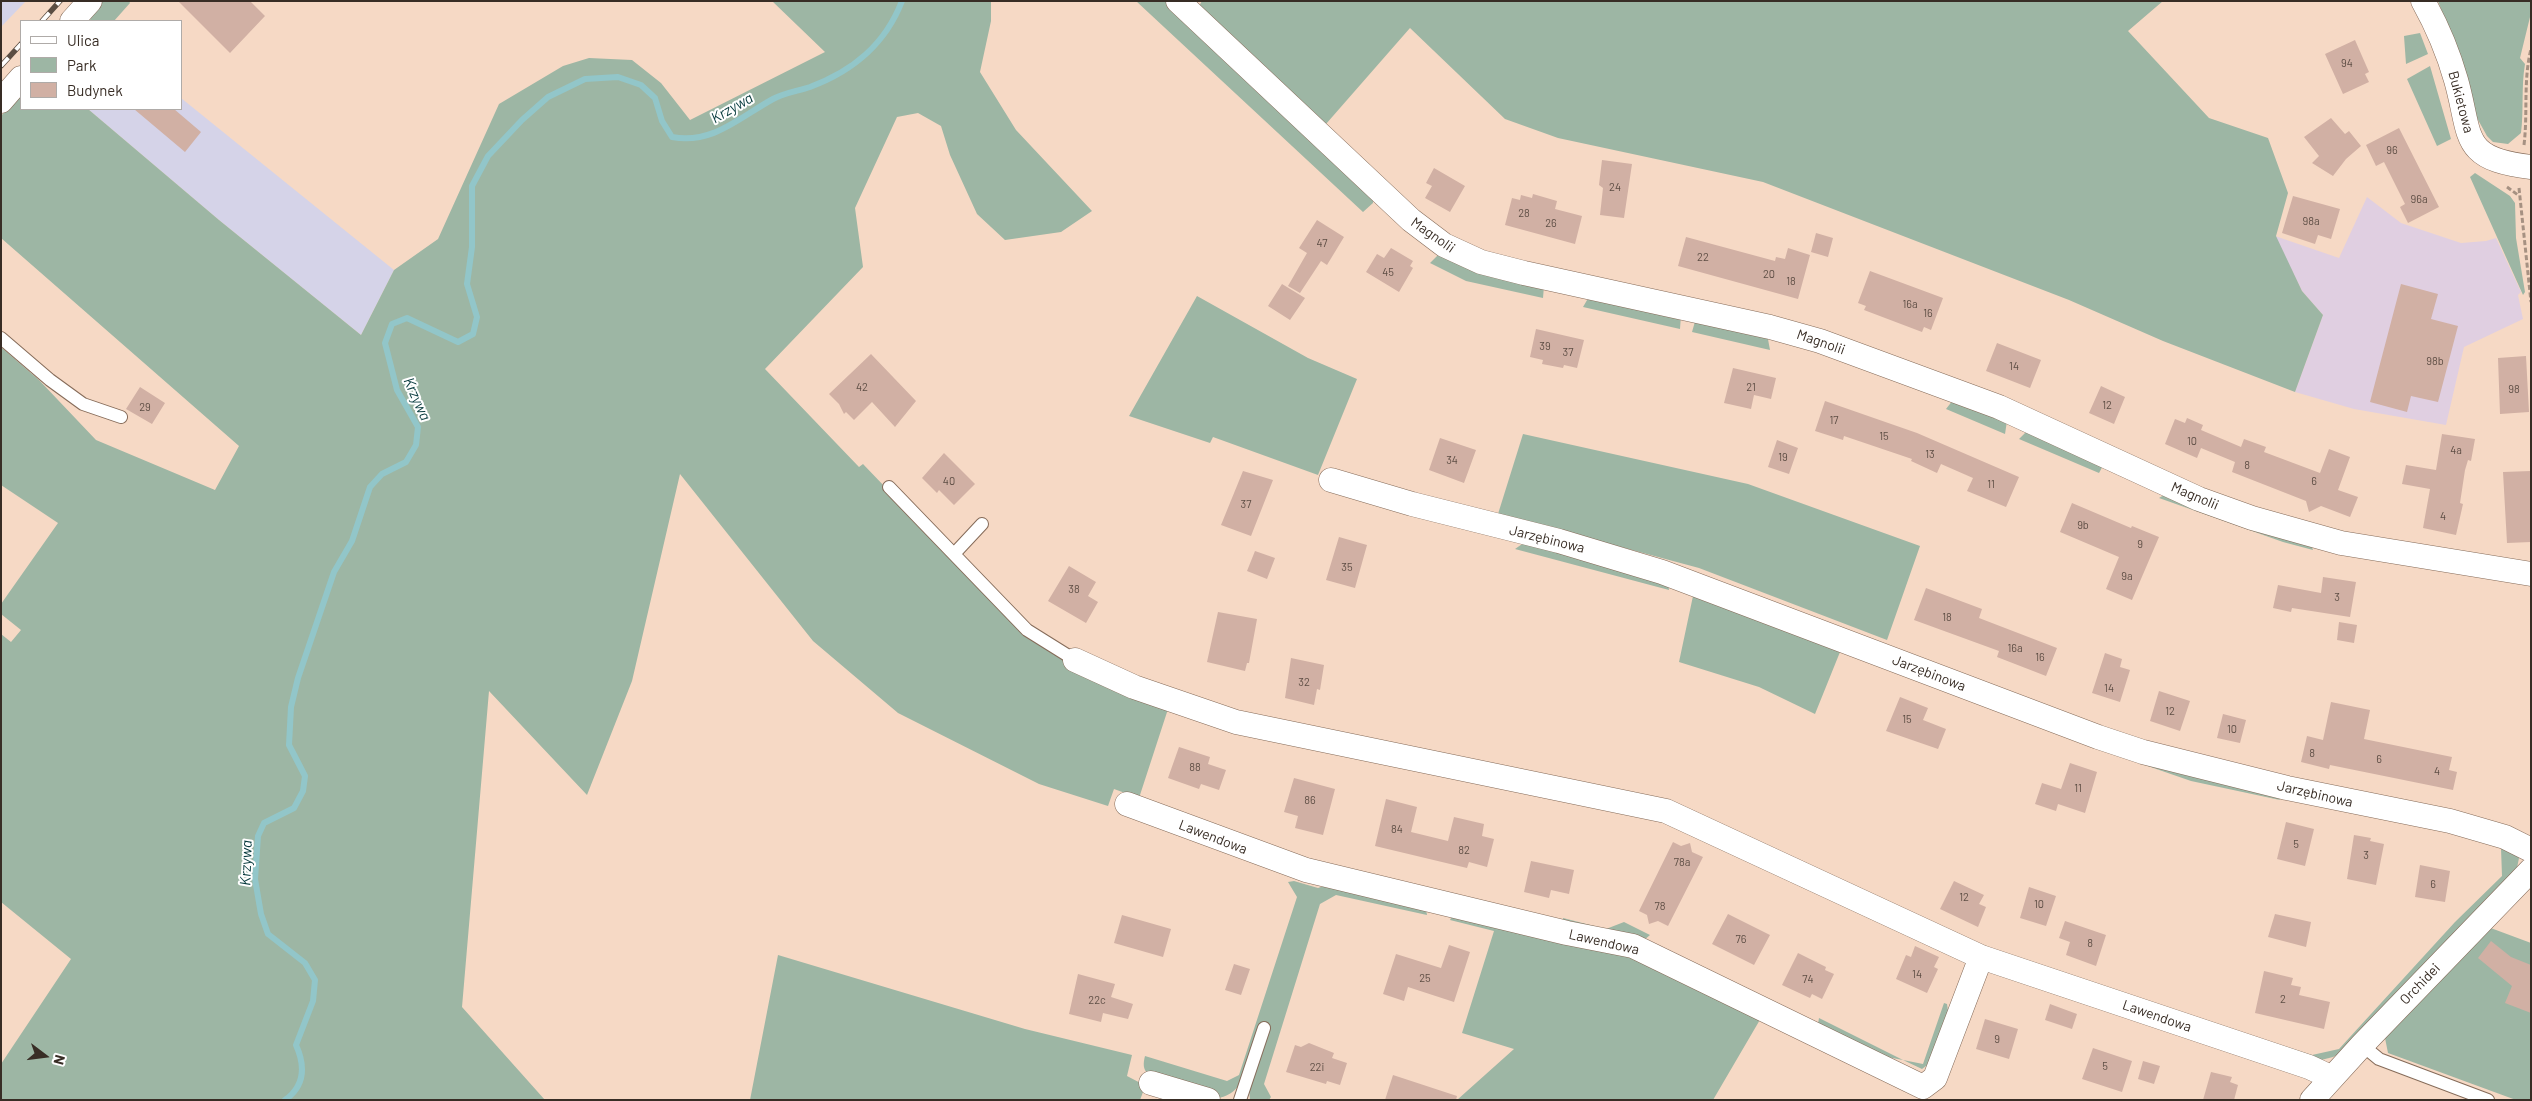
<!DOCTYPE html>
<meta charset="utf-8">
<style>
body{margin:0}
#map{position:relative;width:2532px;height:1101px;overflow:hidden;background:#f6d9c5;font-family:Barlow,sans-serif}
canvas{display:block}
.frame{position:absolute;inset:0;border:2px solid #382d25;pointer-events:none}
.legend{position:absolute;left:20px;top:20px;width:162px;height:90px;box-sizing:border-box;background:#fff;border:1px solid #afaba8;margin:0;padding:6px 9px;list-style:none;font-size:15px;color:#382d25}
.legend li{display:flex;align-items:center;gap:10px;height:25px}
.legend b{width:25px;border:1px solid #afaba8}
.north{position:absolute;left:20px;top:1031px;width:50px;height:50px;-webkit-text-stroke:4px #fff;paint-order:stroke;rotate:105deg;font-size:14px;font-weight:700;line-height:20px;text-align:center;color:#382d25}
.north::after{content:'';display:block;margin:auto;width:18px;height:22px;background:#382d25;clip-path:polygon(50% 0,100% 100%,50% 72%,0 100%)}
</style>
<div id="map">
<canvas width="2532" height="1101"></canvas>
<div class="frame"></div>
<ul class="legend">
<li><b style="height:6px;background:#fff"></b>Ulica</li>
<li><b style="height:14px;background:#9db6a4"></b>Park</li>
<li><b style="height:14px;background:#d1b0a4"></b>Budynek</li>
</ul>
<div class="north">N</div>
</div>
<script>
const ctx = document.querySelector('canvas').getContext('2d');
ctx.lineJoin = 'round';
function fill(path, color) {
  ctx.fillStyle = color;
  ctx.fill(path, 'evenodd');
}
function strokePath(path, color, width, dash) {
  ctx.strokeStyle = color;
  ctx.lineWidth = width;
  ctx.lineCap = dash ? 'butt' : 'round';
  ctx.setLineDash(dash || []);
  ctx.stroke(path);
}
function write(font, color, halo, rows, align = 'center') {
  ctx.font = font + ' Barlow,sans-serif';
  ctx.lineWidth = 4;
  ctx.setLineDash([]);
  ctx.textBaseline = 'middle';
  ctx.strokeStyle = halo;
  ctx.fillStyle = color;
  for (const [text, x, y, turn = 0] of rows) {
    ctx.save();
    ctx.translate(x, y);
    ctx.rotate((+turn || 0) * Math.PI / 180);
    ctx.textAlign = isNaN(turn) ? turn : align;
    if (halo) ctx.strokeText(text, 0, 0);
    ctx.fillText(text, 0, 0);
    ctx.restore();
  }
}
const commercial = new Path2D(`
 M2367 197 2401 223 2461 243 2486 241 2496 238 2521 292 2518 295 2523 319 2464 347 2446 425 2354 409 2295 392 2323 315 2302 291 2275 236 2339 258Z`);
const industrial = new Path2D(`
 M1 1H26L1 27Z
 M181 98 394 270 361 335 219 220 88 109H181Z`);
const green = new Path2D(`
 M99 1H129L130 3 114 21H92L86 16Z
 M772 1H991V21L980 72 1016 130 1092 211 1061 232 1005 240 977 214 950 155 941 126 918 113 897 117 855 208 863 267 765 369 859 467 863 464 1024 632 1169 706 1139 798 1114 789 1108 806 1039 784 898 713 813 641 680 474 632 681 587 795 489 691 462 1007 545 1100H1V1064L71 959 1 902V634L11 642 21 630 1 614V604L58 523 1 485V347L39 380 96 440 215 490 239 446 1 238V116L21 93V109H88L219 220 361 335 394 270 438 239 499 104 563 66 589 58 632 60 661 83 690 120 825 52Z
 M1136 1H1168L1373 194V203L1363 212Z
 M1202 1H2163L2128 31 2209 118 2268 138 2288 193 2276 236 2302 291 2323 315 2295 392 2163 341 2069 300 1763 182 1558 138 1505 119 1410 28 1326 124 1391 185 1386 187 1199 6Z
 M2438 1H2531V13L2520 58 2525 64C2521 87 2524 110 2521 133L2508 144 2493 142 2487 136 2477 118 2469 83Z
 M2420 33 2428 54 2406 64 2404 36Z
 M2430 66 2451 139 2437 146 2407 79Z
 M2475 173 2510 196 2515 203 2516 238 2525 292 2523 295 2470 177Z
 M1441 252 1544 286 1543 298 1466 281 1430 263Z
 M1590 295 1681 315 1680 329 1583 307Z
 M1197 296 1308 358 1357 379 1318 475 1213 437 1210 443 1129 416Z
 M1696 318 1767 334 1770 350 1692 332Z
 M1953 400 2007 421 2005 434 1946 409Z
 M2029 429 2105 462 2099 473 2019 439Z
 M1523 434 1748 484 1920 546 1887 640 1699 568 1498 514Z
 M2164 495 2311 544 2313 550 2283 542 2159 498Z
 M1525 542 1668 581 1669 590 1515 549Z
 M1693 596 1840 652 1815 714 1759 687 1679 662Z
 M2113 754 2278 796 2280 800 2191 781Z
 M2465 835 2515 852 2519 858 2517 868 2346 1050 2333 1057 2321 1060 2222 1026 2312 1055 2339 1049 2455 922 2502 876 2501 848Z
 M2531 880V887L2488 927 2531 943V1100H2516L2388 1053 2385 1038Z
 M1294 881 1318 888 1332 883 1426 909 1427 915 1336 895 1320 904 1264 1084 1271 1097 1269 1100H1250L1249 1089 1268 1026 1261 1022C1251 1047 1250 1094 1218 1098L1148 1074C1143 1069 1143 1064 1145 1056L1227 1081 1239 1075 1297 897 1288 882Z
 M1452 916 1627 951 1761 1018 1713 1100H1457L1514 1049 1462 1033 1494 931 1450 920Z
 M1563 918 1606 929 1624 922 1650 935 1643 941 1562 925Z
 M778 955 1025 1029 1132 1055 1127 1076 1173 1100 1143 1092 1140 1100H750Z
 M1944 1003 1947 1004 1948 1011 1930 1063 1922 1069 1903 1060 1871 1054 1818 1024 1819 1018 1903 1060 1923 1064Z`);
const stream = new Path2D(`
 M285 1100C306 1085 305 1065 296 1045L313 1001 315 980 305 963 268 934 261 914 255 879 258 836 264 823 294 808 303 791 305 776 289 745 291 707 298 678 334 572 352 541 370 487 382 474 406 462 416 445 418 427 397 390 385 343 392 324 407 318 458 342 473 334 477 317 467 284 472 247V186L488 156 522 120 548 97 585 79 618 77 641 85 655 98 662 121 672 137C712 145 740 117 773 99 784 93 798 91 810 87 853 71 885 45 902 1`);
const building = new Path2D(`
 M178 1H250L265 16 230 53Z
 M2355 40 2369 72 2365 74 2369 82 2343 94 2325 54Z
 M134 109H174L201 132 185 152Z
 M2331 118 2345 134 2349 131 2361 146 2346 159 2333 176 2312 163 2319 156 2304 137Z
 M2399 128 2439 207 2408 223 2400 207 2405 204 2384 162 2376 166 2366 145Z
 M1602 160 1632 164 1624 218 1600 215 1603 188 1599 185Z
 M1434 168 1465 186 1450 212 1425 198 1432 186 1426 183Z
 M1533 194 1557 201 1555 209 1582 216 1575 244 1505 225 1512 198 1520 200 1521 195 1532 198Z
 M2293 196 2340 209 2331 239 2318 235 2315 244 2282 233Z
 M1317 220 1344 237 1327 265 1321 261 1300 293 1288 286 1307 253 1299 248Z
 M1816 233 1833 238 1828 257 1811 252Z
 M1686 237 1775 261 1776 257 1785 259 1788 248 1810 255 1798 299 1678 266Z
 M1391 248 1413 261 1410 266 1413 268 1399 292 1366 272 1377 254 1384 258Z
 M1870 271 1943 298 1931 330 1924 327 1922 332 1864 310 1866 306 1858 303Z
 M1282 284 1305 298 1290 320 1268 306Z
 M2401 284 2438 294 2431 319 2458 326 2438 402 2411 396 2407 412 2370 402Z
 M1536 329 1584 340 1577 368 1564 365 1563 368 1542 364 1543 360 1530 357Z
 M1997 343 2041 360 2030 388 1986 371Z
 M871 354 916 401 895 427 872 402 854 420 846 412 844 414 839 404 829 394Z
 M2526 356 2529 412 2500 414 2498 358Z
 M1733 368 1776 378 1771 399 1754 395 1751 409 1724 403Z
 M2101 386 2125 397 2114 424 2089 413Z
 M140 387 165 403 152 424 126 409Z
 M1825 401 1917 433 2019 477 2006 507 1967 491 1973 478 1941 464 1937 473 1911 461 1912 459 1844 436 1843 440 1815 431Z
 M2187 418 2203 425 2201 430 2241 447 2244 439 2266 447 2264 452 2320 473 2329 449 2350 457 2338 490 2358 497 2350 517 2321 506 2309 512 2306 501 2232 472 2235 462 2201 448 2197 458 2165 444 2175 419 2185 423Z
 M2442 434 2475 439 2471 461 2468 460 2465 470 2460 503 2463 504 2456 535 2423 528 2430 489 2402 484 2406 465 2436 470Z
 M1440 438 1476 450 1464 483 1429 470Z
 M1777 440 1798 448 1789 474 1768 467Z
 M944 453 975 484 954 505 939 490 937 493 922 478Z
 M1243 471 1273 480 1251 536 1221 525Z
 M2531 471V542L2507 543 2503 472Z
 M2072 503 2131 528 2132 526 2159 537 2132 600 2106 589 2119 557 2060 532Z
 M1339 537 1367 545 1355 588 1326 580Z
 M1255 551 1275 558 1267 579 1247 571Z
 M1069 566 1096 582 1088 596 1098 602 1086 623 1048 601Z
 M2323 577 2356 582 2350 617 2292 608 2291 612 2273 608 2278 585 2321 593Z
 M1926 588 1982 609 1979 618 2057 648 2046 676 1997 657 1999 651 1914 620Z
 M1218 612 1257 619 1249 663H1247L1245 671 1207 662Z
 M2339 622 2357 625 2354 643 2337 640Z
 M2105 653 2122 659 2120 667 2130 670 2120 702 2092 693Z
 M1291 658 1324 665 1320 690 1317 689 1314 705 1285 698Z
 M2159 691 2190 701 2180 731 2150 721Z
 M1900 697 1928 708 1923 720 1946 729 1938 749 1886 731Z
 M2331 702 2370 710 2364 739 2452 757 2449 770 2457 772 2453 790 2330 765 2329 769 2301 762 2307 736 2323 740Z
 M2223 714 2246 720 2240 743 2217 738Z
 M1179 747 1210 757 1208 764 1226 770 1219 790 1201 784 1199 789 1168 778Z
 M2070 763 2097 772 2085 813 2058 804 2056 811 2035 804 2042 783 2061 789Z
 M1294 778 1335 789 1323 835 1295 828 1298 816 1284 812Z
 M1386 799 1417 807 1411 832 1448 841 1454 817 1484 824 1482 836 1494 839 1487 867 1469 862 1467 868 1375 846Z
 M2286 822 2314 829 2305 866 2277 859Z
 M2354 835 2371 838 2370 841 2384 844 2376 885 2347 879Z
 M1673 842 1681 846 1690 843 1692 852 1703 857 1668 926 1658 921 1649 924 1647 915 1639 911Z
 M1531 861 1574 870 1569 894 1551 890 1549 898 1524 892Z
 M2420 865 2450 871 2445 902 2415 897Z
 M1954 881 1984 895 1979 904 1986 907 1978 927 1940 909Z
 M2029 887 2056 896 2046 926 2020 918Z
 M1728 914 1770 935 1754 965 1712 944Z
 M2275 914 2311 922 2306 947 2268 937Z
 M1122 915 1171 929 1163 957 1114 943Z
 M2065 921 2106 935 2096 966 2066 955 2070 942 2059 938Z
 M2491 941 2511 957 2531 965V1013L2505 1003 2512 986 2478 958Z
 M1449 945 1470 952 1454 1002 1408 987 1404 1001 1383 994 1396 954 1441 968Z
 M1915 946 1939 957 1934 967 1938 969 1927 993 1896 979 1906 955 1911 957Z
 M1798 953 1826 967 1825 970 1834 974 1822 999 1812 994 1810 998 1782 985Z
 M1234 964 1250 969 1241 995 1225 990Z
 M2264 971 2293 978 2291 985 2301 987 2299 995 2330 1002 2324 1029 2255 1013Z
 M1078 974 1115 984 1111 997 1133 1004 1128 1019 1103 1013 1101 1022 1069 1014Z
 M2050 1004 2077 1014 2072 1029 2045 1020Z
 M1985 1019 2018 1029 2009 1059 1976 1049Z
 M1309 1043 1334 1053 1332 1058 1347 1063 1340 1085 1327 1081 1326 1084 1286 1072 1295 1045 1301 1047Z
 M2093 1048 2132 1061 2122 1092 2082 1079Z
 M2143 1061 2160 1066 2154 1084 2138 1079Z
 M2211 1072 2232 1077 2230 1082 2238 1085 2234 1100H2203Z
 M1393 1075 1457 1096 1456 1100H1385Z`);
const path = new Path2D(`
 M2524 145C2528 112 2523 81 2531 49
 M2507 187 2518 195
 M2519 188 2531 302`);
const lane = new Path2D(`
 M1 338 50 380 83 404 121 417
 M889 487 1027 630 1075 660
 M954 554 982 524
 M2362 1045 2379 1059 2488 1100
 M1240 1100 1264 1028`);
const street = new Path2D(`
 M1178 1 1411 220 1444 245 1481 262 1524 273 1770 327 1820 341 1999 407 2199 499 2252 518 2341 543 2531 574
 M2423 1C2437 26 2448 52 2456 80 2472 136 2459 159 2531 167
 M72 21 90 1
 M1 101 21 78
 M1331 480 1412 504 1559 541 1662 572 2098 737 2143 752 2287 788 2450 821 2505 837 2531 850
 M1075 660 1134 687 1236 722 1666 811 1981 957 2309 1067 2322 1073 2329 1081
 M1127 804 1306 870 1567 933 1633 946 1923 1087 1935 1078 1981 957
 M1151 1083 1208 1100
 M2312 1100 2362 1045 2531 870`);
const rail = new Path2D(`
 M42 21 60 1
 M1 66 21 44`);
const numberNames = [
 ["94",2347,63],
 ["96",2392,150],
 ["24",1615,187],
 ["96a",2419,199],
 ["28",1524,213],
 ["98a",2311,221],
 ["26",1551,223],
 ["47",1322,243],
 ["22",1703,257],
 ["45",1388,272],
 ["20",1769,274],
 ["18",1791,281],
 ["16a",1910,304],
 ["16",1928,313],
 ["39",1545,346],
 ["37",1568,352],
 ["98b",2435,361],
 ["14",2014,366],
 ["42",862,387],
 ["21",1751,387],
 ["98",2514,389],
 ["12",2107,405],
 ["29",145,407],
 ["17",1834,420],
 ["15",1884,436],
 ["10",2192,441],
 ["4a",2456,450],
 ["13",1930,454],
 ["19",1783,457],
 ["34",1452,460],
 ["8",2247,465],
 ["40",949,481],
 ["6",2314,481],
 ["11",1991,484],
 ["37",1246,504],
 ["4",2443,516],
 ["9b",2083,525],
 ["9",2140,544],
 ["35",1347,567],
 ["9a",2127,576],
 ["38",1074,589],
 ["3",2337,597],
 ["18",1947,617],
 ["16a",2015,648],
 ["16",2040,657],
 ["32",1304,682],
 ["14",2109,688],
 ["12",2170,711],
 ["15",1907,719],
 ["10",2232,729],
 ["8",2312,753],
 ["6",2379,759],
 ["88",1195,767],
 ["4",2437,771],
 ["11",2078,788],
 ["86",1310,800],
 ["84",1397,829],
 ["5",2296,844],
 ["82",1464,850],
 ["3",2366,855],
 ["78a",1682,862],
 ["6",2433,884],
 ["12",1964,897],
 ["10",2039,904],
 ["78",1660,906],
 ["76",1741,939],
 ["8",2090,943],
 ["14",1917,974],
 ["25",1425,978],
 ["74",1808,979],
 ["2",2283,999],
 ["22c",1097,1000],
 ["9",1997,1039],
 ["5",2105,1066],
 ["22i",1317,1067]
];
const streetNames = [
 ["Bukietowa",2461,102,75],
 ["Magnolii",1433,235,35],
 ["Magnolii",1821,342,19],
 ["Magnolii",2195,496,23],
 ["Jarzębinowa",1547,539,14],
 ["Jarzębinowa",1929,673,21],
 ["Jarzębinowa",2315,794,13],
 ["Lawendowa",1213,837,21],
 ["Lawendowa",1604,942,13],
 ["Orchidei",2420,984,-46],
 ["Lawendowa",2157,1016,19]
];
const waterNames = [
 ["Krzywa",732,108,-30],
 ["Krzywa",417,399,66],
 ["Krzywa",246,863,-88]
];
fill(commercial, '#e0cfe1');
fill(industrial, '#d5d3e8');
fill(green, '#9db6a4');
strokePath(stream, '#92c6c9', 6);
fill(building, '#d1b0a4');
strokePath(lane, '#856b59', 14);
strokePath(street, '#856b59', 25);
strokePath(path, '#a69182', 3, [5, 2.5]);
strokePath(lane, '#fff', 12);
strokePath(street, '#fff', 24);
strokePath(rail, '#5b4d42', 5.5);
strokePath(rail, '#fff', 4, [11]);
write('11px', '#5e4e45', null, numberNames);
write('14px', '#382d25', '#fff', streetNames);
write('italic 15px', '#073a3d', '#fff', waterNames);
</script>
